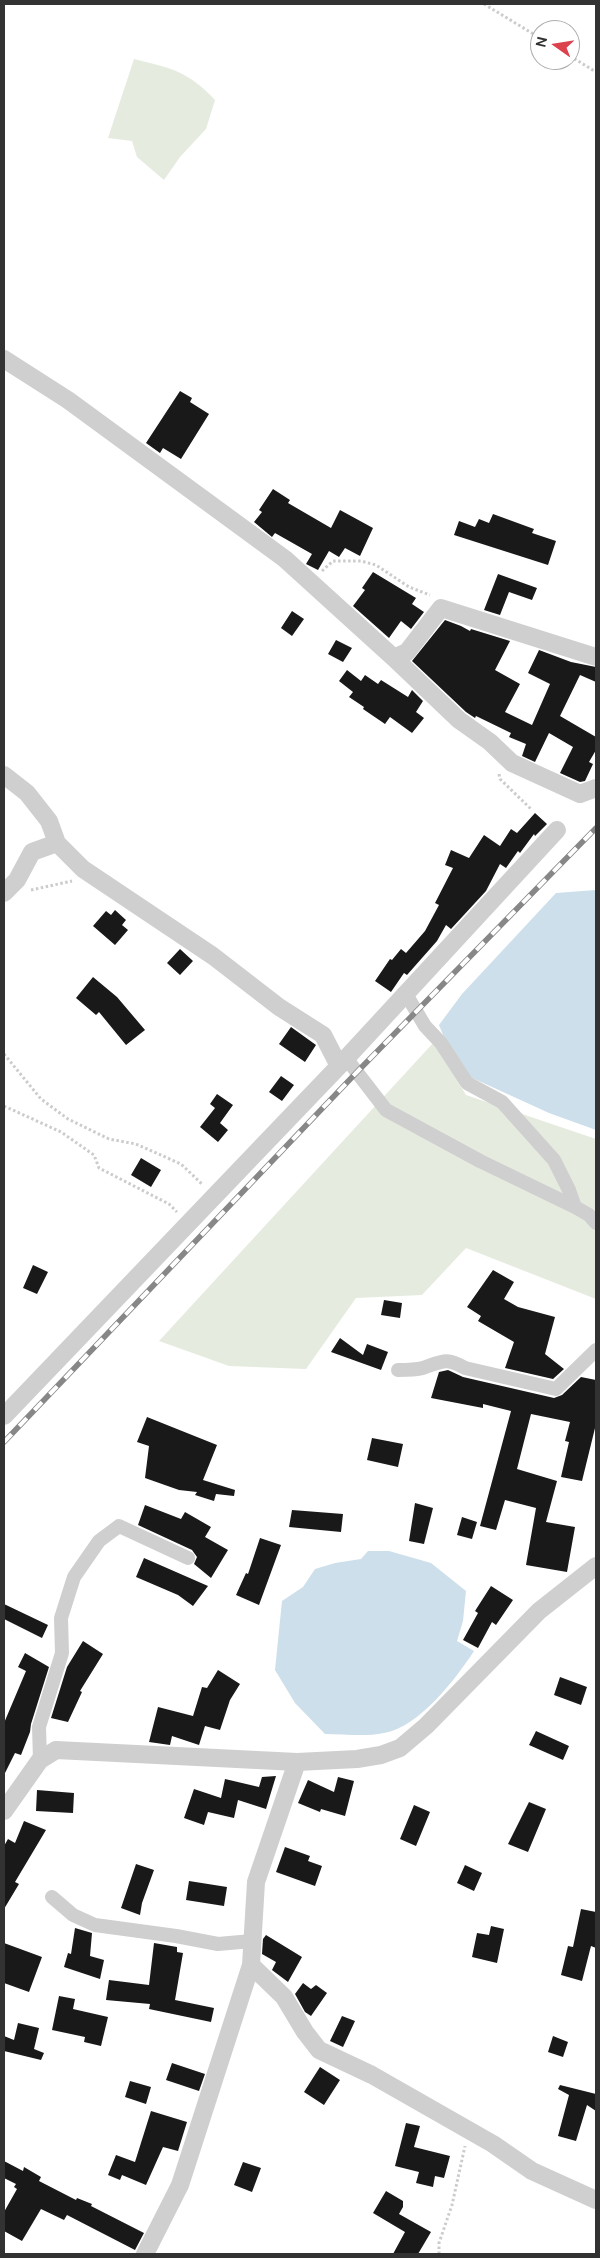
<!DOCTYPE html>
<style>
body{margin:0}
#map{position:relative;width:600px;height:2258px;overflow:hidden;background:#fff;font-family:"DM Sans",sans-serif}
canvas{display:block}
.frame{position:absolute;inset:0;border:5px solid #323232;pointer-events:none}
.north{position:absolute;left:530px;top:20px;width:50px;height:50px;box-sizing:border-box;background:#fff;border:1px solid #adadad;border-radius:50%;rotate:283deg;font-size:14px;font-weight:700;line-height:20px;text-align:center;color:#323232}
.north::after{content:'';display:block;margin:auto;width:18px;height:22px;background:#dc424d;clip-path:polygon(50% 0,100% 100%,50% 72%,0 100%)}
</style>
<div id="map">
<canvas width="600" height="2258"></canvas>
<div class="frame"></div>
<div class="north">N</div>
</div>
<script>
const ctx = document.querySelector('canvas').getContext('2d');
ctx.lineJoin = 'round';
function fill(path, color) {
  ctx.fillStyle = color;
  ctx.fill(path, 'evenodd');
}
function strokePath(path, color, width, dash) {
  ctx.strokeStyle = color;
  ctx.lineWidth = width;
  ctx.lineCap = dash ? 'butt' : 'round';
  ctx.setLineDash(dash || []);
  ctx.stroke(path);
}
const green = new Path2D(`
 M134 59C171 68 188 71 215 100L206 129 180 157 164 180 137 157 132 141 108 138Z
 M434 1042 466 1095 596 1139V1299L466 1248 422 1295 356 1298 306 1369 229 1366 159 1341Z`);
const water = new Path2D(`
 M596 890V1130L549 1113 468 1076 452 1057 439 1025 462 994 556 893Z
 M368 1551H389L431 1563 466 1591 463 1621 457 1641 474 1651C455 1680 419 1727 384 1733 365 1737 344 1734 325 1734L295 1703 275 1670 282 1601 303 1587 315 1569 335 1563 361 1559Z`);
const building = new Path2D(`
 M180 391 192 398 190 402 209 414 181 459 163 448 160 453 146 443Z
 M273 489 290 500 288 503 331 528 340 510 373 528 360 556 345 548 339 557 329 551 318 570 306 564 312 554 275 533 272 537 254 522 262 512 259 510Z
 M493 514 534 529 532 533 556 541 548 565 454 535 459 521 475 527 479 519 489 523Z
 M373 572 416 598 412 604 424 612 411 629 401 621 389 638 353 606 365 590 362 588Z
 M498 574 537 588 532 600 509 592 500 615 484 610Z
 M292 611 304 619 292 636 281 628Z
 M445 620 461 626 470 631 471 629 510 641 495 670 520 684 505 712 532 725 550 684 528 673 539 650 571 662 596 667V682L580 675 560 716 596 737V750L589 762 593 764 585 781 580 782 560 773 573 747 549 733 535 762 522 756 526 744 509 737 511 733 476 716 475 718 466 712 412 661Z
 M336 640 352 648 343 662 328 654Z
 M347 670 361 681 365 675 378 684 381 680 408 697 412 690 423 701 416 712 424 718 412 733 390 717 385 724 363 709 364 707 349 697 353 692 339 681Z
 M535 813 547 824 535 836 534 834 520 853 518 851 506 868 500 864 486 891 451 929 446 925 437 941 407 975 404 973 391 992 375 981 390 959 392 960 401 949 406 953 425 931 439 905 435 903 453 868 445 865 451 850 469 858 484 835 500 846 511 829 517 833Z
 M115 910 126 920 122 925 128 930 115 945 93 926 106 911 111 915Z
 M180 949 193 961 180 975 167 963Z
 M93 977 117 997 145 1030 126 1045 99 1012 96 1015 76 998Z
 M291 1027 316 1045 305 1062 279 1044Z
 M281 1076 294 1085 282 1101 269 1092Z
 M217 1094 233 1105 220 1123 228 1130 218 1142 200 1127 215 1108 210 1104Z
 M141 1158 161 1170 151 1187 131 1175Z
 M33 1265 48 1272 37 1294 23 1288Z
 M493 1270 514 1282 504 1299 518 1307 555 1317 545 1354 564 1369 553 1379 505 1368 514 1342 478 1321 481 1316 467 1307Z
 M384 1300 402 1303 400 1318 381 1315Z
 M340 1338 363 1355 367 1344 388 1352 381 1370 331 1352Z
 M448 1370 463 1377 554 1398 562 1395 581 1377 596 1380V1424L582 1481 561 1477 569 1442 565 1441 570 1422 531 1414 517 1469 557 1481 546 1522 575 1527 567 1572 526 1565 536 1508 505 1500 496 1530 480 1526 511 1411 483 1404V1408L431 1398 439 1372Z
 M147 1417 217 1445 203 1480 235 1490 234 1496 216 1494 214 1501 195 1495 197 1492 179 1490 145 1478 149 1446 137 1442Z
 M372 1438 403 1444 398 1467 367 1460Z
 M415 1503 433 1508 424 1544 409 1541Z
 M145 1505 181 1519 185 1512 211 1527 205 1537 228 1550 211 1578 194 1564 197 1557 192 1550 138 1525Z
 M292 1510 343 1514 341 1532 289 1527Z
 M462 1517 477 1522 472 1539 457 1535Z
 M260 1538 281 1545 259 1605 236 1595 246 1573 248 1574Z
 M144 1558 208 1586 193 1606 178 1595 136 1577Z
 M491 1586 513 1600 496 1625 492 1622 478 1648 463 1640 478 1613 475 1611Z
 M4 1604 48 1625 42 1638 4 1619Z
 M83 1641 103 1654 80 1691 82 1692 68 1722 51 1718 67 1667Z
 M25 1653 49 1667 31 1724 30 1732 21 1755 15 1753 4 1775V1723L26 1671 18 1667Z
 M218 1670 240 1684 230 1700 220 1730 205 1726 199 1745 172 1736 170 1745 149 1742 158 1707 193 1716 202 1687 207 1688Z
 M560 1677 587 1687 581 1705 554 1695Z
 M536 1731 569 1746 563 1760 529 1745Z
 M276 1776 266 1809 238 1800 234 1818 208 1812 204 1825 184 1818 194 1789 221 1798 225 1779 259 1787 262 1777Z
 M338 1777 354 1781 345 1816 321 1809 320 1812 298 1803 308 1780 334 1792Z
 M37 1790 74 1793 73 1813 36 1811Z
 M529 1802 546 1809 528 1852 508 1844Z
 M414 1805 430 1812 416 1846 400 1839Z
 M24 1821 46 1830 15 1882 19 1884 4 1909V1846L8 1839 15 1843Z
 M285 1847 310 1856 308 1861 322 1866 315 1886 276 1872Z
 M136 1864 154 1870 142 1903 140 1915 121 1908Z
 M465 1865 482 1873 474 1891 457 1883Z
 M189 1881 227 1887 224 1906 186 1900Z
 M581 1909 596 1912V1948L591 1946 582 1981 561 1975 568 1946 573 1947Z
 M491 1926 504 1929 497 1963 472 1957 477 1933 489 1935Z
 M75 1928 92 1933 90 1956 104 1960 100 1979 64 1967 68 1953 71 1954Z
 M266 1935 302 1957 288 1982 272 1970 276 1962 262 1954 263 1939Z
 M4 1943 42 1957 29 1992 4 1983Z
 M154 1943 177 1947V1952L183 1953 175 2000 214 2008 211 2022 149 2009 150 2004 106 2000 109 1980 149 1985Z
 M303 1983 311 1989 316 1985 327 1993 311 2016 305 2012 295 1994Z
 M59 1996 75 1999 73 2009 108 2017 101 2046 84 2042 85 2037 52 2030Z
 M342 2016 355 2021 343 2047 330 2041Z
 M18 2023 39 2028 34 2049 44 2053 41 2060 4 2051V2036L14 2040Z
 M553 2036 568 2042 563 2057 548 2052Z
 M172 2063 205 2074 199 2091 166 2080Z
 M320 2067 340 2080 324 2105 304 2092Z
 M130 2081 151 2087 146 2104 125 2097Z
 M560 2085 596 2094V2111L587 2105 576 2141 558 2136 569 2095 558 2089Z
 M151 2111 187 2122 178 2151 163 2147 146 2185 122 2175 120 2180 108 2175 116 2155 135 2162Z
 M406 2123 420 2126 414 2147 450 2156 444 2178 435 2176 433 2187 416 2183 419 2172 395 2166Z
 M4 2161 23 2171 24 2167 41 2177 39 2181 76 2200 77 2198 92 2204 91 2206 144 2233 135 2250 67 2215 64 2220 41 2209 22 2241 4 2231V2212L17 2189 14 2187 16 2184 4 2178Z
 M243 2162 261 2168 252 2192 234 2185Z
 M386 2191 403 2201V2207L399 2214 431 2232 418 2254H393L405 2232 373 2213Z`);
const path = new Path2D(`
 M484 4 540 38
 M570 56 596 72
 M322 571 333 561H361L376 565 409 587 430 595
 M499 774 500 779 532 810
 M31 890 72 881
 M4 1054 41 1099 68 1119 109 1139 136 1144 181 1164 203 1185
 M4 1106 61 1132 94 1155 99 1168 169 1204 177 1212
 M439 2254V2243L452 2205 465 2146`);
const pedestrian = new Path2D(`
 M406 994 425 1026 441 1043 467 1083 502 1102 554 1160 569 1190 575 1207
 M346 1058 386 1110 480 1161 575 1207 589 1215 596 1223
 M398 1370C406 1370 415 1370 423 1368 443 1361 446 1357 465 1368L556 1389 596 1350
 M40 1760 39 1727 62 1653 61 1618 74 1577 99 1541 119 1526 188 1558
 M52 1897 73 1915 95 1925 176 1936 218 1944 252 1941`);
const minor = new Path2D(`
 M4 359 68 400 285 559 394 658 407 652 441 608 596 657
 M394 658 459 720 490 742 512 763 580 794 596 788
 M4 775 27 793 49 821 57 843 83 869 213 956 279 1007 323 1035 339 1066
 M4 893 17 880 32 852 57 843
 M4 1416 339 1066 557 830
 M297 1762 357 1759 381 1755 400 1748 426 1726 539 1611 596 1566
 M4 1811 40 1760 56 1750 297 1762 256 1882 251 1965 180 2185 145 2254
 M251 1965 284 1997 305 2032 319 2050 372 2075 493 2144 532 2171 596 2200`);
const rail = new Path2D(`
 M4 1442 357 1072 596 828`);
fill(green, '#e5ebdf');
fill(water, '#cddfea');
fill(building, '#191919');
strokePath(path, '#ccc', 3, [2.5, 2.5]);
strokePath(pedestrian, '#cfcfcf', 14);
strokePath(minor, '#cfcfcf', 18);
strokePath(rail, '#878787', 5.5);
strokePath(rail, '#fff', 4, [11]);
</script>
